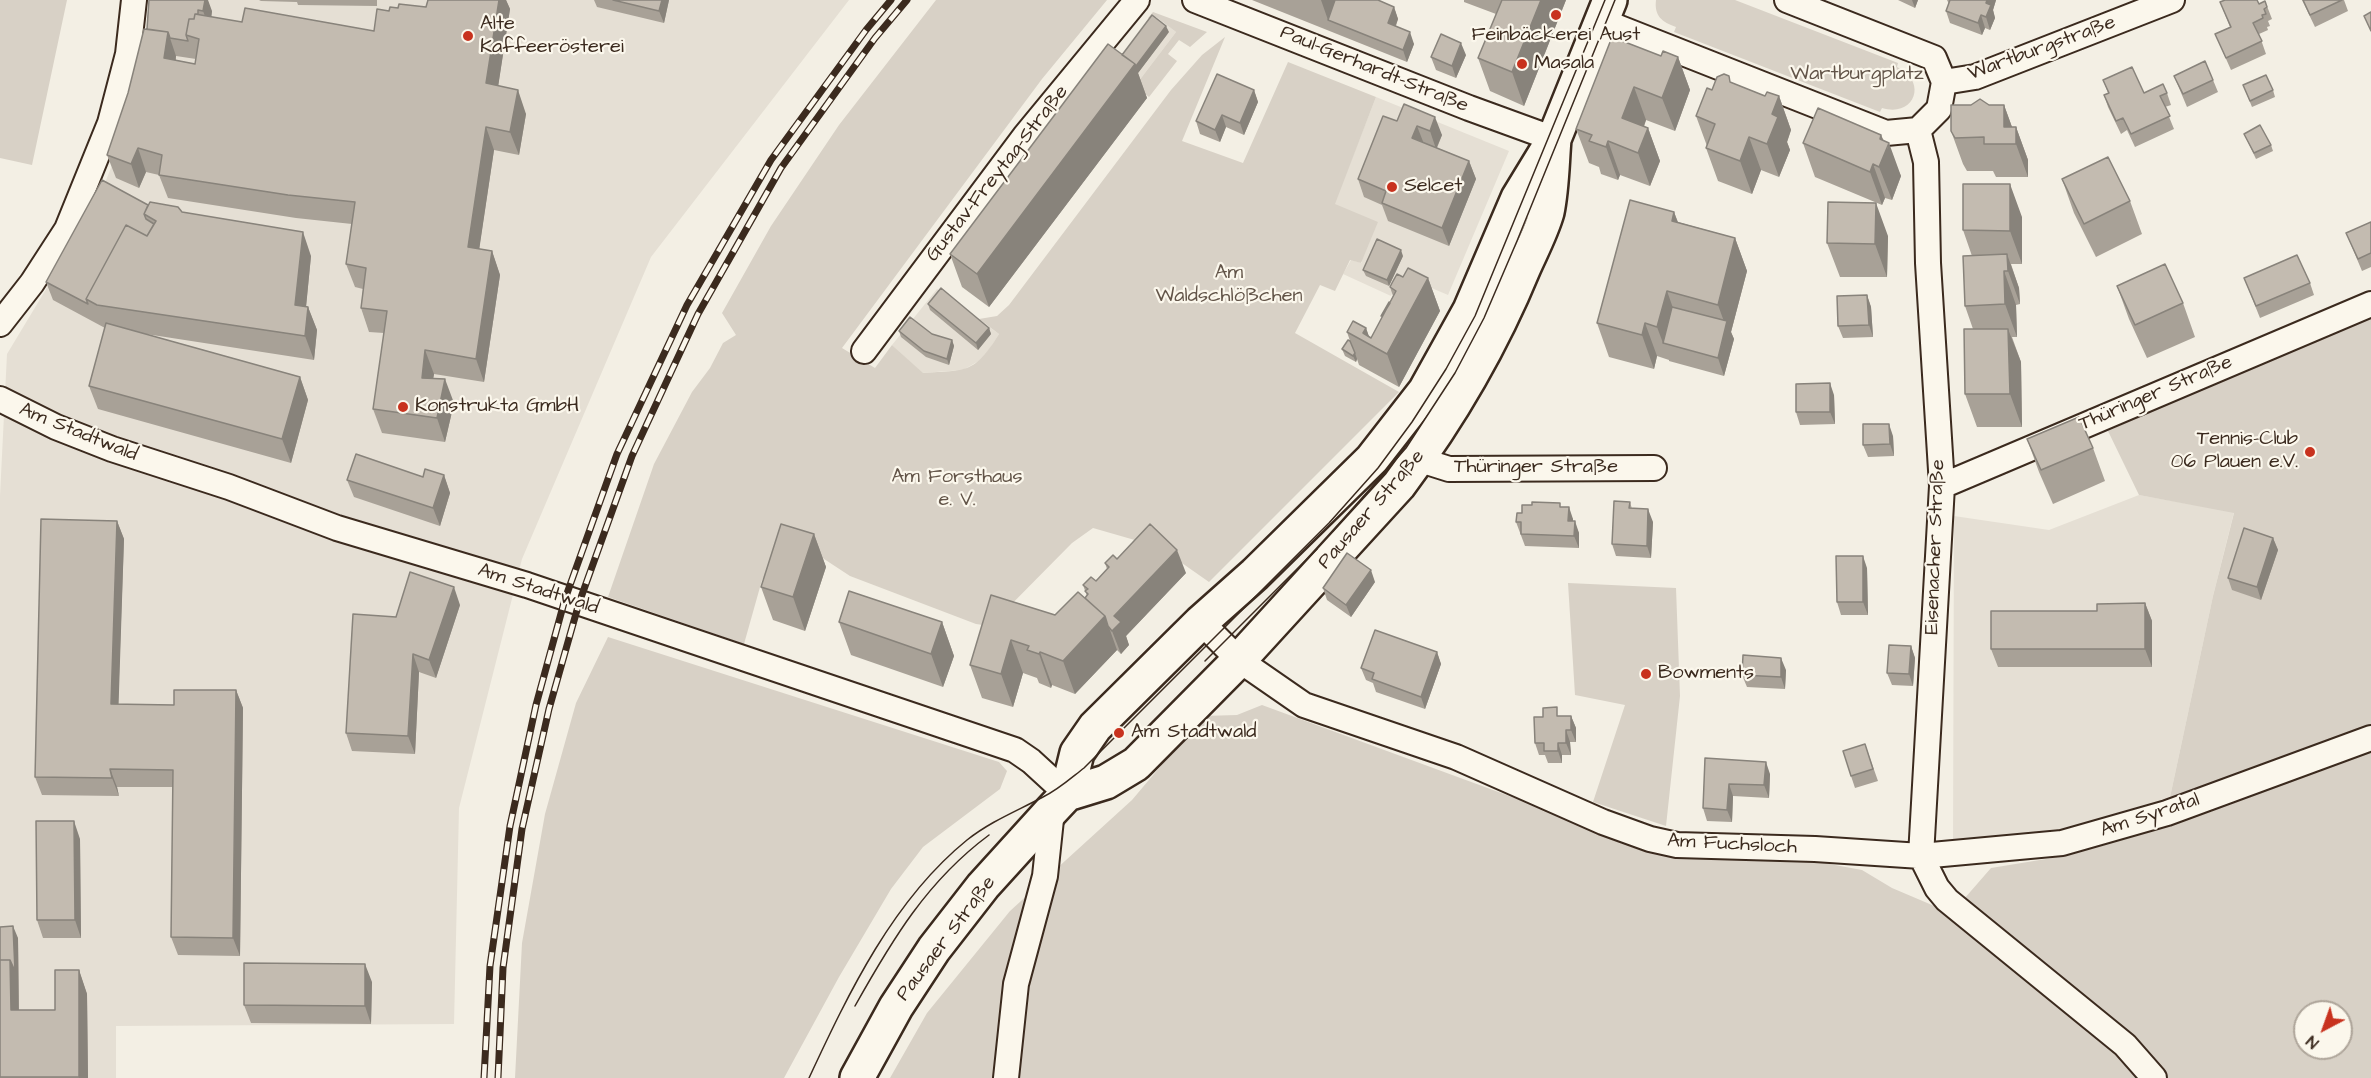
<!DOCTYPE html>
<meta charset="utf-8">
<style>
body{margin:0}
#map{position:relative;width:2371px;height:1078px;overflow:hidden;background:#f3efe4;font-family:"Architects Daughter",sans-serif}
canvas{display:block}
.north{position:absolute;left:2293px;top:1000px;width:60px;height:60px;box-sizing:border-box;background:#fbf7ec;border:2px solid #aea59a;border-radius:50%;rotate:221deg;font-size:16px;font-weight:700;line-height:24px;text-align:center;color:#3b2a1e}
.north::after{content:'';display:block;margin:auto;width:21px;height:27px;background:#c8321e;clip-path:polygon(50% 0,100% 100%,50% 72%,0 100%)}
</style>
<div id="map">
<canvas width="2371" height="1078"></canvas>
<div class="north">N</div>
</div>
<script>
const ctx = document.querySelector('canvas').getContext('2d');
ctx.lineJoin = 'round';
function fill(path, color) {
  ctx.fillStyle = color;
  ctx.fill(path, 'evenodd');
}
function strokePath(path, color, width, dash) {
  ctx.strokeStyle = color;
  ctx.lineWidth = width;
  ctx.lineCap = dash ? 'butt' : 'round';
  ctx.setLineDash(dash || []);
  ctx.stroke(path);
}
function write(font, color, halo, rows, align = 'center') {
  ctx.font = font + ' "Architects Daughter",sans-serif';
  ctx.lineWidth = 4.5;
  ctx.setLineDash([]);
  ctx.textBaseline = 'middle';
  ctx.strokeStyle = halo;
  ctx.fillStyle = color;
  for (const [text, x, y, turn = 0] of rows) {
    ctx.save();
    ctx.translate(x, y);
    ctx.rotate((+turn || 0) * Math.PI / 180);
    ctx.textAlign = isNaN(turn) ? turn : align;
    if (halo) ctx.strokeText(text, 0, 0);
    ctx.fillText(text, 0, 0);
    ctx.restore();
  }
}
const built = new Path2D(`
 M150 0H849L651 257 522 559 459 808 454 1024 116 1026V1078H0V496L7 354 95 208 132 115 146 50Z
 M1156 17 1176 32 1135 86 1115 71Z
 M1376 97 1509 151 1448 295 1401 275 1391 296 1343 274 1351 260 1362 263 1334 204Z
 M937 289 999 334 984 358 963 370 922 373 892 345Z
 M2139 495 2234 512 2213 596 2169 802 2098 825 2022 838 1953 846 1954 516 2049 530Z`);
const green = new Path2D(`
 M0 0H67L32 165 0 158Z
 M936 0H1107L1042 79 842 348 875 368 892 345 923 373C967 370 974 374 999 334L979 319 997 316 1009 305 1171 90 1202 55 1225 37 1182 141 1243 163 1288 62 1376 97 1335 204 1378 222 1361 263 1350 260 1335 291 1320 285 1295 333 1399 392 1209 582 1159 547 1093 528 1072 543 990 626 976 624 850 576 789 536 762 580 744 644 608 597 654 464 692 392 710 368 723 343 736 335 722 313 771 226 839 125Z
 M1656 0H1735L1898 63 1897 67C1928 81 1915 118 1882 108L1880 112 1674 32 1676 27C1662 22 1654 16 1656 0Z
 M1153 12 1207 32 1190 47 1179 40 1168 54 1177 61 1149 97 1135 86 1176 32 1156 17 1153 21 1148 18Z
 M2371 316V1078H890L927 1013 1010 911 1132 800 1203 716 1237 715 1262 705 1618 836 1802 859 1862 870 1892 888 1939 908 1964 899 1991 868 2052 858 2104 845 2171 821 2169 802 2213 596 2234 513 2139 495 2108 431 2223 378ZM2305 1012H2341V1048H2305Z
 M1568 583 1676 588 1680 696 1666 826 1593 802 1625 705 1575 695Z
 M608 637 999 762 1007 771 1000 789 923 847 891 889 839 977 784 1078H515L522 943 545 814 576 703Z`);
const street = new Path2D(`
 M1195 0 1469 108 1554 139
 M1602 21 1886 133 1918 130 1939 109 1944 82 1934 58 1787 0
 M1944 82 1975 77 2172 0
 M1918 130 1926 162 1928 263 1942 486 1921 856
 M0 324 32 283 67 229 110 123 128 54 134 0
 M864 351 1025 136 1137 0
 M0 399 56 427 112 449 229 487 337 528 527 585 1015 750 1031 761 1067 794
 M1420 456 1430 463 1449 469 1654 468
 M1942 486 2371 304
 M1201 622 1239 660 1304 705 1456 757 1603 822 1650 839 1677 845 1815 849 1921 856 2062 843 2167 813 2371 738
 M1921 856 1937 888 1947 900 2125 1045 2154 1078
 M1006 1078 1016 984 1045 876 1052 810`);
const primary = new Path2D(`
 M1067 794 1077 753 1095 727 1201 622 1255 574 1372 459 1425 391 1470 310 1518 198 1554 139 1610 0
 M857 1078 896 1007 934 949 983 886 1052 810 1067 794 1106 782 1136 764 1239 660 1399 485C1450 417 1492 345 1524 267 1532 249 1542 230 1547 212 1552 188 1552 163 1554 139`);
const tram = new Path2D(`
 M1333 531 1406 448 1455 373 1484 318 1517 241 1615 0
 M1205 661 1317 549
 M855 1006C892 940 927 881 989 835
 M809 1078C849 992 893 900 967 840 991 821 1017 811 1043 797 1058 790 1071 778 1084 768L1329 523 1378 468 1412 422 1446 369 1475 316 1605 0`);
const rail = new Path2D(`
 M484 1078 490 966 510 826 536 705 565 599 617 454 687 305 771 160 866 30 891 0
 M498 1078 503 968 522 829 549 709 579 603 632 456 698 314 781 168 875 38 907 0`);
const wall = new Path2D(`
 M149 0 212 11 211 17 242 22 374 31 389 11 398 8 426 7 427 2V0H506L510 9 498 86 526 114 519 155 494 150 479 249 492 251 500 275 484 382 434 374 433 378 454 403 445 442 382 433 373 409 384 333 369 332 361 308 363 289 355 287 346 264 352 224 296 218 168 198 159 175 146 172 139 188 116 178 107 155 128 93 147 29ZM176 56 196 59 195 64 176 60Z
 M259 0H377V6L298 5 297 2 261 1Z
 M594 0H669L664 23 597 7Z
 M1252 0H1378L1394 7 1398 19 1396 26 1414 44 1407 62Z
 M1464 0H1566L1524 106 1490 91 1478 58 1496 14 1464 2Z
 M1898 0H1918L1915 8Z
 M1947 0H1996L1993 10 1995 18 1990 30 1985 28 1982 35 1950 23 1946 11 1949 4Z
 M2302 0H2344L2348 11 2315 27Z
 M2265 1 2272 19 2268 21 2270 26 2267 27 2268 30 2259 34 2266 54 2231 70 2215 34 2230 27 2220 2 2259 4Z
 M1169 32 1138 73 1147 98 989 307 962 287 950 254Z
 M1466 55 1456 78 1436 70 1431 57Z
 M1661 56 1678 57 1690 90 1675 131 1646 120 1644 127 1648 128 1660 161 1650 186 1620 175 1618 180 1601 174 1599 167 1589 163 1576 129Z
 M2174 76 2213 80 2218 92 2187 107Z
 M2103 80 2144 93H2167L2171 105 2165 107 2174 129 2135 147 2127 130 2121 134 2108 107 2104 95 2108 93Z
 M1731 83 1765 96H1779L1791 130 1787 142 1790 150 1779 177 1761 170 1752 194 1718 181 1706 148 1707 146 1696 116 1712 90Z
 M2243 85 2273 90 2275 97 2252 107Z
 M1254 90 1258 102 1244 135 1226 127 1220 142 1200 134 1196 121Z
 M1404 104 1442 135 1437 148 1469 161 1476 179 1449 246 1388 221 1382 205 1364 197 1358 179 1397 121Z
 M1971 105H2004L2012 127H2016L2028 160V177H1996L1993 171H1967L1963 164 1951 131Z
 M2244 134 2271 145 2273 151 2256 159Z
 M1881 135 1901 176 1892 200 1885 198 1882 205 1815 177 1803 143Z
 M2062 179 2130 201 2142 234 2096 257 2074 213Z
 M148 205 182 212 311 256 306 306 308 307 317 330 314 360 146 334 300 377 308 400 291 463 98 409 89 386 105 328 53 300 46 282Z
 M1674 212 1678 222 1735 238 1747 271 1731 332 1734 339 1724 376 1669 361V360L1657 356 1654 369 1609 357 1597 323Z
 M2022 217V264H2011L2019 288 2020 304 2016 305 2017 337H2012L2021 362 2022 427H1977L1965 394 1973 329 1965 306 1972 256 1963 230Z
 M2371 222V267L2362 271 2346 233Z
 M1888 236 1887 277H1840L1827 243Z
 M1403 256 1389 286 1366 276 1363 270Z
 M1403 277 1428 278 1440 311 1399 387 1359 365 1357 359 1356 362 1345 356 1342 349 1350 341 1347 332 1366 328 1369 337 1371 338 1393 296 1390 287Z
 M2244 278 2310 283 2314 295 2260 318Z
 M2117 286 2183 303 2195 337 2147 358 2129 319Z
 M1867 295 1871 307 1873 337 1843 338 1838 326Z
 M928 304 989 328 991 334 978 350 930 310Z
 M899 331 932 334 952 340 954 346 949 365 926 357 901 337Z
 M1834 395 1835 424 1800 425 1796 412Z
 M1893 436 1894 456 1868 457 1863 445Z
 M2027 439 2093 448 2105 481 2053 504 2039 472Z
 M444 475 450 493 440 526 354 497 347 480Z
 M1630 502 1632 509 1653 522 1651 558 1616 556 1612 544Z
 M1561 507 1573 519V521L1579 533V548L1525 546 1516 522 1522 513Z
 M117 521 124 539 118 704 174 705 236 690 243 708 240 956 178 955 171 937 173 787H117L119 796 42 795 35 777Z
 M814 534 826 567 805 631 773 620 761 587Z
 M2273 538 2278 550 2261 600 2232 590 2228 578Z
 M1117 559 1186 573 1126 636 1129 645 1121 654 1117 650 1075 694 1052 685 1051 688 1039 683 1037 678 1023 673 1013 707 982 698 970 665 1085 598 1087 596 1083 585 1096 581 1107 569 1105 563Z
 M1867 568 1868 615H1841L1837 602Z
 M1375 582 1351 617 1327 600 1323 588Z
 M2145 603 2152 621V667H1998L1991 649Z
 M460 605 436 678 419 672 415 754 352 751 346 733 396 617Z
 M839 622H942L954 656 943 687 851 655Z
 M1911 646 1915 658 1913 686 1892 685 1887 673Z
 M1437 652 1441 664 1425 709 1376 692 1373 683 1366 680 1361 668Z
 M1786 670 1785 689 1747 687 1742 675Z
 M1560 716H1571L1576 728V742H1570L1571 755H1562V763H1548L1545 755H1539L1535 743Z
 M1865 744 1878 781 1855 788 1851 776Z
 M1705 758 1770 774 1769 798 1733 796 1732 822 1707 821 1703 808Z
 M80 839 81 938H43L37 920Z
 M0 927 18 938 19 1010H55L79 970 87 994 88 1078H0Z
 M372 982 371 1024 251 1023 244 1005Z`);
const shadedWall = new Path2D(`
 M203 0H208L212 11 210 29 203 11Z
 M499 0H506L510 9 495 107 486 83Z
 M662 0H669L664 23 659 11Z
 M1321 0H1344L1328 20Z
 M1541 0H1566L1524 106 1512 72Z
 M1912 0H1918L1915 8Z
 M1987 0H1996L1993 10 1995 18 1990 30 1986 17V3Z
 M1394 7 1398 19 1392 35 1388 23Z
 M1981 15 1985 28 1982 35 1978 23Z
 M1166 26 1169 32 1138 73 1147 98 989 307 977 274 1135 64Z
 M168 32 176 56 172 82 164 58Z
 M1410 32 1414 44 1407 62 1403 50Z
 M1461 43 1466 55 1456 78 1452 66Z
 M1678 57 1690 90 1675 131 1662 98Z
 M1634 87 1646 120 1634 152 1622 118Z
 M518 90 526 114 519 155 510 132Z
 M1254 90 1258 102 1244 135 1240 123Z
 M1779 96 1791 130 1787 142 1790 150 1779 177 1767 144 1772 114Z
 M2004 105 2016 138V127L2028 160V177L2016 144 2004 127Z
 M1222 115 1226 127 1220 142 1215 130Z
 M1435 117 1442 135 1436 149 1430 131Z
 M1417 126 1424 144 1412 138Z
 M486 127 494 150 476 271 468 247Z
 M1648 128 1660 161 1650 186 1638 153Z
 M1881 135 1887 149 1889 143 1901 176 1892 200 1879 167 1880 139Z
 M1749 137 1761 170 1752 194 1740 161Z
 M1608 141 1620 175 1618 180 1606 147Z
 M138 148 146 172 139 188 131 164Z
 M1469 161 1476 179 1449 246 1442 228Z
 M1873 164 1885 198 1882 205 1870 172Z
 M2010 184 2022 217V264L2010 231Z
 M1876 203 1888 236 1887 277 1875 244Z
 M1674 212 1686 245 1672 221Z
 M303 232 311 256 304 328 295 305Z
 M1735 238 1747 271 1731 332 1734 339 1724 376 1718 358 1726 327 1718 305Z
 M1401 250 1403 256 1389 286 1387 280Z
 M492 251 500 275 484 382 476 359Z
 M2007 254 2019 288 2020 304 2008 271Z
 M2004 271 2016 305 2017 337 2005 304Z
 M1428 278 1440 311 1399 387 1387 354Z
 M1667 291 1679 325 1663 343 1657 327Z
 M1867 295 1871 307 1873 337 1869 325Z
 M308 307 317 330 314 360 305 336Z
 M1645 323 1657 356 1654 369 1642 335Z
 M989 328 991 334 978 350 976 343Z
 M1366 328 1372 345 1363 333Z
 M2008 329 2021 362 2022 427 2010 394Z
 M952 340 954 346 949 365 947 359Z
 M425 350 434 374 430 401 422 378Z
 M1355 353 1357 359 1356 362 1353 356Z
 M300 377 308 400 291 463 282 439Z
 M445 379 454 403 445 442 437 418Z
 M1830 383 1834 395 1835 424 1830 412Z
 M1889 424 1893 436 1894 456 1890 444Z
 M444 475 450 493 440 526 433 508Z
 M1569 507 1573 519V533L1568 521Z
 M1648 509 1653 522 1651 558 1647 546Z
 M117 521 124 539 118 722 111 704Z
 M1575 521 1579 533V548L1574 536Z
 M814 534 826 567 805 631 793 597Z
 M2273 538 2278 550 2261 600 2257 587Z
 M1177 550 1186 573 1126 636 1129 645 1121 654 1112 631 1114 616Z
 M1863 556 1867 568 1868 615 1863 602Z
 M1371 570 1375 582 1351 617 1346 605Z
 M454 587 460 605 436 678 429 660Z
 M2145 603 2152 621V667L2145 649Z
 M1105 616 1117 650 1075 694 1063 661Z
 M942 622 954 656 943 687 931 654Z
 M1011 640 1023 673 1013 707 1001 674Z
 M1911 646 1915 658 1913 686 1909 674Z
 M1040 652 1052 685 1051 688 1039 654Z
 M1437 652 1441 664 1425 709 1421 697Z
 M413 654 419 672 415 754 408 736Z
 M1781 658 1786 670 1785 689 1781 677Z
 M236 690 243 708 240 956 233 938Z
 M1571 716 1576 728V742L1571 730Z
 M1566 730 1570 742 1571 755 1566 743Z
 M1558 743 1562 755V763L1558 751Z
 M1766 762 1770 774 1769 798 1764 785Z
 M110 769 117 787 119 796 112 778Z
 M1729 784 1733 796 1732 822 1727 810Z
 M74 821 80 839 81 938 75 920Z
 M13 926 18 938 19 1034 11 1010 10 960Z
 M365 964 372 982 371 1024 365 1006Z
 M79 970 87 994 88 1078H79Z`);
const building = new Path2D(`
 M149 0H205L203 11 198 10V14H195L194 19H189L186 35 188 41 170 38 168 32 147 29Z
 M428 0H499L486 83 518 90 510 132 486 127 468 247 492 251 476 359 425 350 422 378 445 379 437 418 373 409 387 311 361 308 366 268 346 264 355 202 288 195 159 175 162 155 138 148 131 164 107 155 128 93 144 29 168 32 164 58 195 64 199 39 186 35 189 19H194L195 14 242 22 245 8 374 31 377 9 389 11 390 7 398 8 399 4 426 7Z
 M613 0H662L659 11Z
 M1335 0H1378L1394 7 1388 23 1410 32 1403 50 1328 20Z
 M1502 0H1541L1512 72 1478 58Z
 M1950 0H1987L1986 3 1991 5 1986 17 1981 15 1978 23 1946 11Z
 M2225 0H2257L2259 4 2265 1 2267 7 2264 9 2266 14 2262 15 2263 18 2253 23 2262 41 2226 58 2215 34 2231 27 2220 2Z
 M2303 0H2342L2310 15Z
 M2371 12V31L2364 16Z
 M1152 15 1166 26 1136 66 1135 64 1122 55Z
 M1441 34 1461 43 1452 66 1431 57Z
 M1612 37 1661 56 1663 51 1678 57 1662 98 1634 87 1622 118 1648 128 1638 153 1608 141 1606 147 1589 141 1592 135 1576 129Z
 M1108 44 1135 64 977 274 950 254Z
 M2205 61 2213 80 2183 94 2174 76Z
 M2132 67 2144 93 2163 84 2167 93 2160 96 2170 116 2131 134 2123 118 2116 121 2104 95 2109 93 2103 80Z
 M1217 74 1254 90 1240 123 1222 115 1215 130 1196 121Z
 M1724 74 1729 76 1730 82 1765 96 1767 92 1779 96 1772 114 1778 117 1767 144 1749 137 1740 161 1706 148 1715 124 1696 116 1707 88 1712 90 1717 77Z
 M2266 75 2273 90 2250 101 2243 85Z
 M1980 99 1989 105H2004V127H2016V144H1984V137L1955 138 1951 131V105H1971Z
 M1404 104 1435 117 1430 131 1417 126 1412 138 1469 161 1442 228 1382 203 1386 191 1358 179 1383 116 1397 121Z
 M1818 108 1881 135 1880 139 1889 143 1879 167 1873 164 1870 172 1803 143Z
 M2260 125 2271 145 2254 153 2244 134Z
 M2108 157 2130 201 2084 224 2062 179Z
 M102 180 148 205 144 214 146 219 154 224 147 236 126 225 86 299 88 304 46 282Z
 M1963 184H2010V231L1963 230Z
 M1630 200 1674 212 1672 221 1735 238 1718 305 1667 291 1657 327 1645 323 1642 335 1597 323Z
 M150 202 178 207 182 212 303 232 295 305 308 307 305 336 97 305 86 299 126 225 147 236 156 221 144 214Z
 M1828 202 1876 203 1875 244 1827 243Z
 M2371 222V253L2358 259 2346 233Z
 M1377 239 1401 250 1387 280 1363 270Z
 M2007 254 2008 271H2004L2005 304 1965 306 1963 256Z
 M2297 255 2310 283 2256 306 2244 278Z
 M2165 264 2183 303 2135 325 2117 286Z
 M1408 268 1428 278 1387 354 1347 332 1353 321 1366 328 1363 333 1371 338 1396 291 1390 287 1392 283 1397 274 1403 277Z
 M941 288 989 328 976 343 928 304Z
 M1867 295 1869 325 1838 326 1837 296Z
 M1389 302 1390 303 1382 316H1381Z
 M1672 307 1727 321 1718 358 1663 343Z
 M910 317 932 334 952 340 947 359 924 351 899 331Z
 M106 323 300 377 282 439 89 386Z
 M1964 329H2008L2010 394H1965Z
 M1348 340 1350 341 1355 353 1353 356 1342 349Z
 M1830 383V412H1796V384Z
 M2079 417 2093 448 2041 470 2027 439Z
 M1863 424H1889L1890 444 1863 445Z
 M356 454 423 477 425 469 444 475 433 508 347 480Z
 M1614 501 1630 502 1629 508 1648 509 1647 546 1612 544Z
 M1532 502 1560 503V507H1569L1568 521H1575L1574 536 1521 534V522H1516L1517 513H1522V505H1532Z
 M41 519 117 521 111 704 174 705V690H236L233 938 171 937 173 770 110 769 112 778 35 777Z
 M781 524 814 534 793 597 761 587Z
 M1150 524 1177 550 1114 616 1121 622 1112 631 1108 626 1105 616 1085 598 1088 594 1085 591 1088 589 1083 585 1091 577 1096 581 1109 567 1105 563 1113 555 1117 559Z
 M2244 528 2273 538 2257 587 2228 578Z
 M1347 553 1371 570 1346 605 1323 588Z
 M1836 556H1863V602H1837Z
 M410 572 454 587 429 660 413 654 408 736 346 733 353 614 396 617Z
 M849 591 942 622 931 654 839 622Z
 M1078 592 1105 616 1063 661 1040 652 1039 654 1027 650 1029 646 1011 640 1001 674 970 665 991 595 1055 615Z
 M2145 603V649H1991V611H2097V604Z
 M1375 630 1437 652 1421 697 1372 679 1374 673 1361 668Z
 M1889 645 1911 646 1909 674 1887 673Z
 M1743 655 1781 658V677L1742 675Z
 M1557 707V716H1571V730H1566V743H1558V751H1544V743H1535L1534 717H1543V708Z
 M1865 744 1873 769 1851 776 1843 751Z
 M1705 758 1766 762 1764 785 1729 784 1727 810 1703 808Z
 M36 821H74L75 920H37Z
 M13 926 15 971 10 960H0V927Z
 M0 960H10L11 1010H55V970H79V1077H0Z
 M244 963 365 964V1006L244 1005Z`);
const markers = [
 [1556,15,6,"#c8321e"],
 [468,36,6,"#c8321e"],
 [1522,64,6,"#c8321e"],
 [1392,187,6,"#c8321e"],
 [403,407,6,"#c8321e"],
 [2310,452,6,"#c8321e"],
 [1646,674,6,"#c8321e"],
 [1119,733,6,"#c8321e"]
];
const poiNames = [
 ["Alte",480,25],
 ["Kaffeerösterei",480,48],
 ["Feinbäckerei Aust",1556,36,"center"],
 ["Masala",1534,64],
 ["Selcet",1404,187],
 ["Konstrukta GmbH",415,407],
 ["Tennis-Club",2298,440,"right"],
 ["06 Plauen e.V.",2298,463,"right"],
 ["Bowments",1658,674],
 ["Am Stadtwald",1131,733]
];
const streetNames = [
 ["Wartburgstraße",2042,49,-20],
 ["Paul-Gerhardt-Straße",1374,70,22],
 ["Gustav-Freytag-Straße",998,174,-52],
 ["Thüringer Straße",2156,394,-23],
 ["Am Stadtwald",78,433,22],
 ["Thüringer Straße",1536,468],
 ["Pausaer Straße",1372,510,-49],
 ["Eisenacher Straße",1936,547,-88],
 ["Am Stadtwald",538,590,18],
 ["Am Syratal",2150,816,-18],
 ["Am Fuchsloch",1732,845,3],
 ["Pausaer Straße",947,939,-53]
];
const parkNames = [
 ["Wartburgplatz",1857,75],
 ["Am",1229,274],
 ["Waldschlößchen",1229,297],
 ["Am Forsthaus",957,478],
 ["e. V.",957,501]
];
fill(built, '#e5dfd4');
fill(green, '#d8d1c6');
strokePath(street, '#3b2a1e', 28);
strokePath(primary, '#3b2a1e', 38);
strokePath(street, '#fbf7ec', 24);
strokePath(primary, '#fbf7ec', 33);
strokePath(tram, '#3b2a1e', 1.5);
strokePath(rail, '#3b2a1e', 7);
strokePath(rail, '#fbf7ec', 4.5, [14]);
fill(wall, '#a8a197');
fill(shadedWall, '#88837b');
fill(building, '#c3bbb0');
strokePath(building, '#88837b', 1.5);
for (const [x, y, r, color] of markers) {
  const dot = new Path2D();
  dot.arc(x, y, r, 0, 2 * Math.PI);
  ctx.fillStyle = color;
  ctx.fill(dot);
  strokePath(dot, '#fbf7ec', 2);
}
write('20px', '#3b2a1e', '#fbf7ec', poiNames, 'left');
write('20px', '#3b2a1e', '#fbf7ec', streetNames);
write('20px', '#625448', '#fbf7ec', parkNames);
</script>
